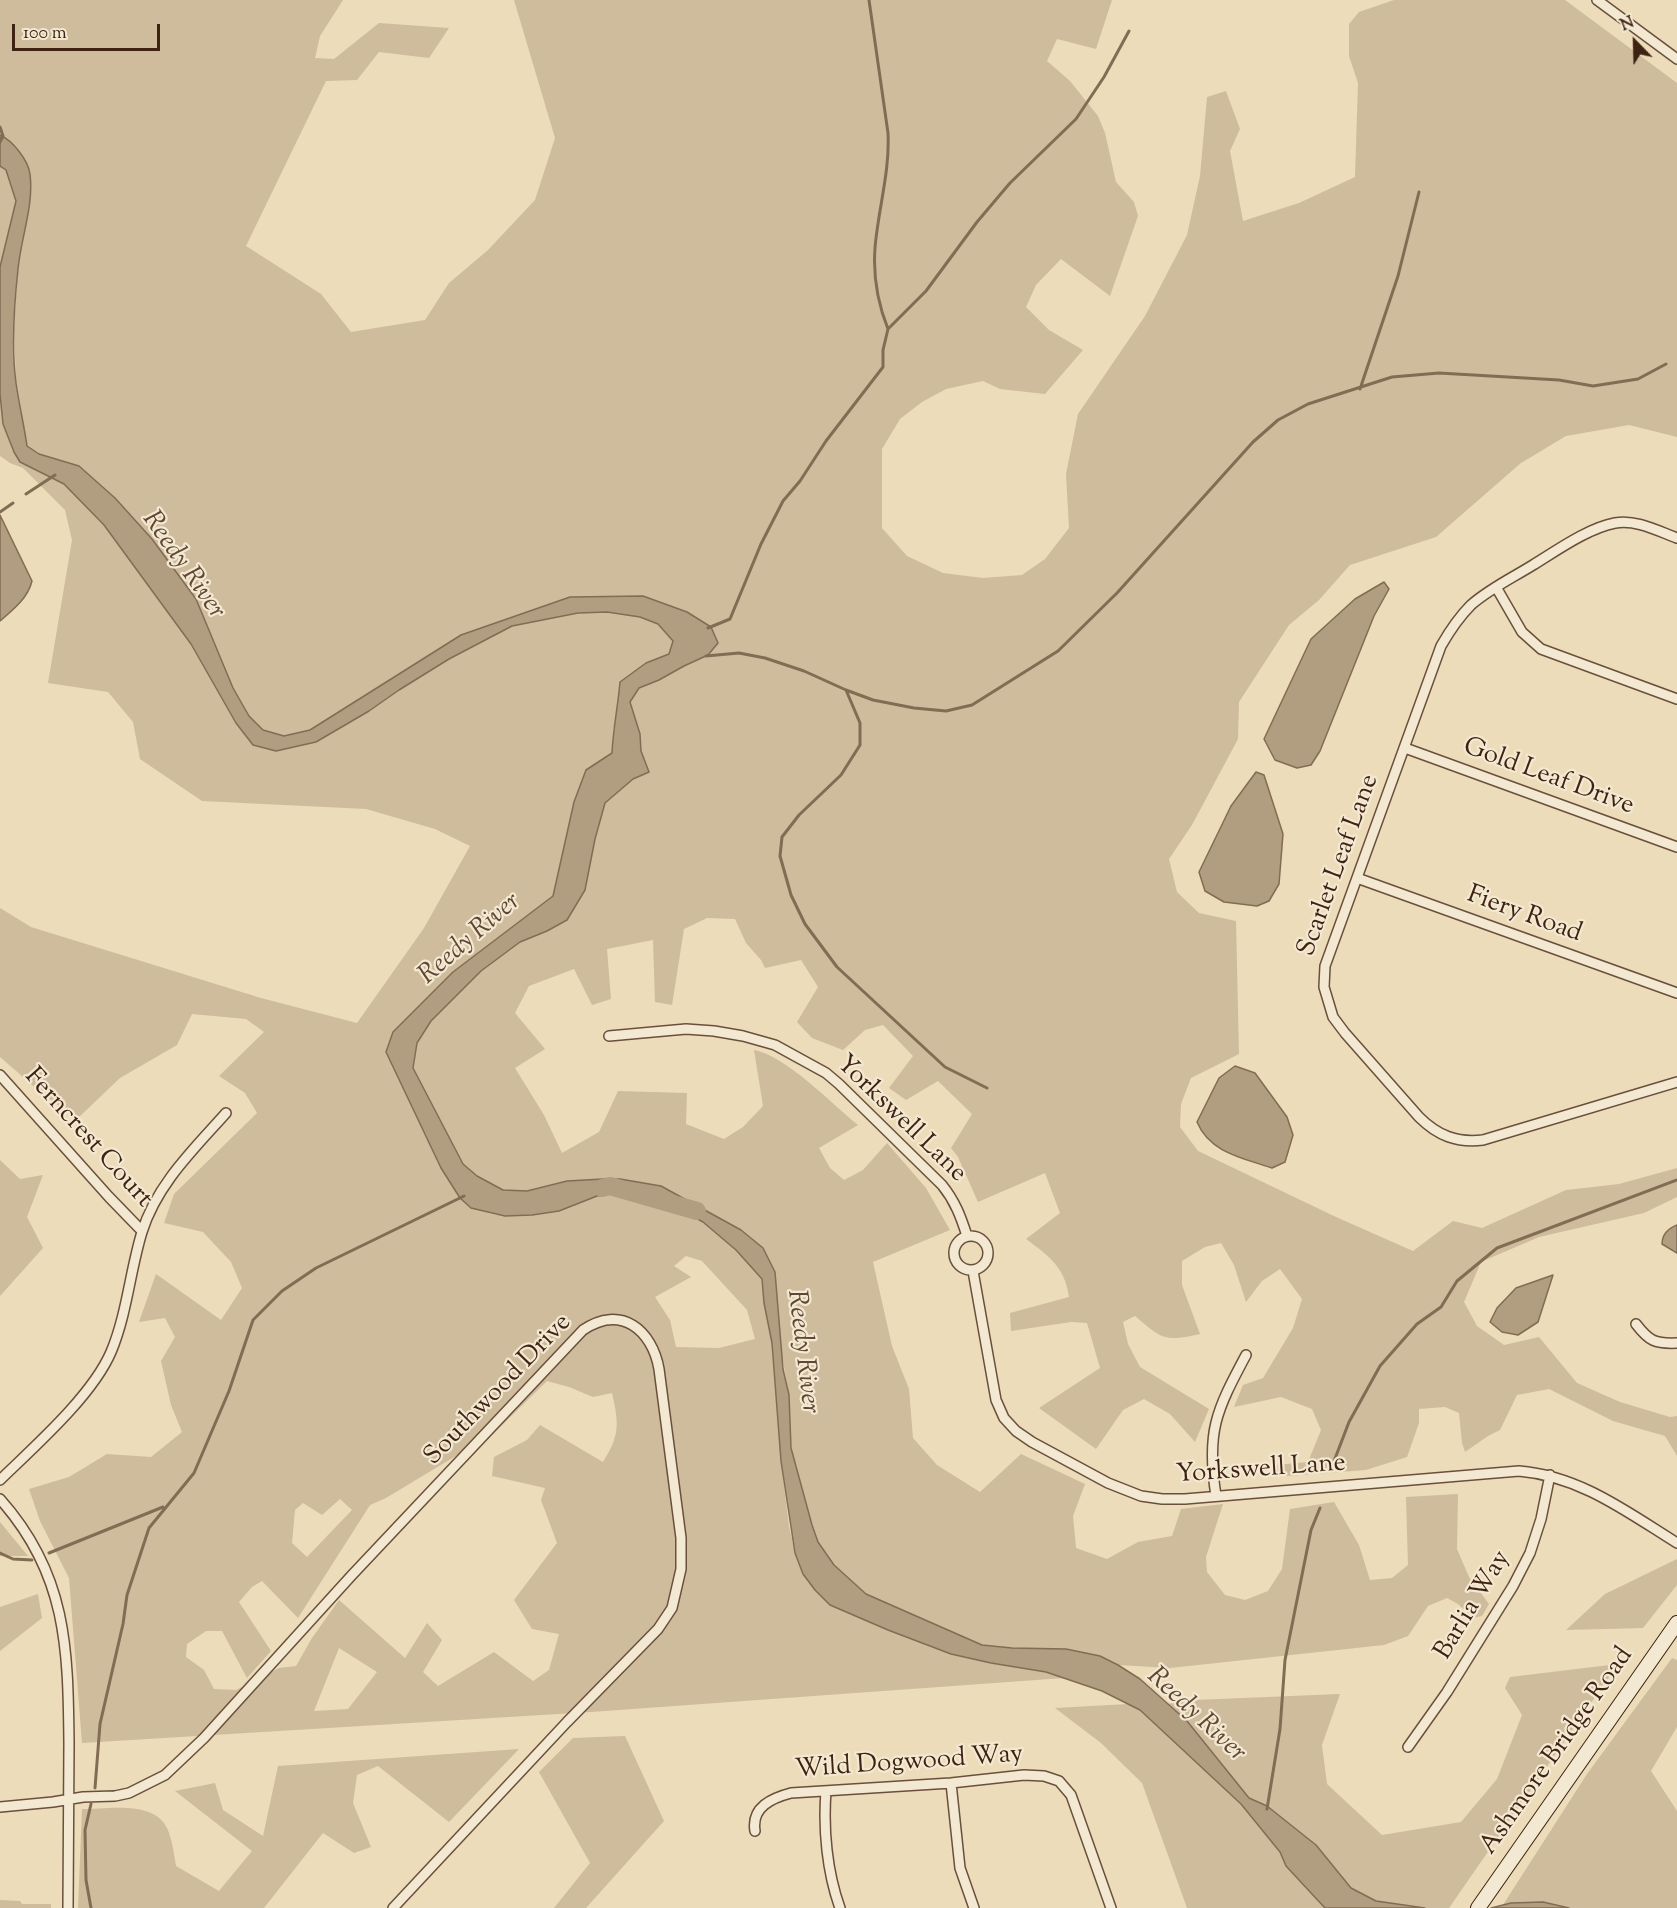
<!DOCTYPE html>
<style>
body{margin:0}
#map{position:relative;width:1677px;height:1908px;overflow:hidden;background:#ecdcb9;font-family:"Sorts Mill Goudy",serif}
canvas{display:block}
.north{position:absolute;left:1605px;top:12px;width:60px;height:60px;-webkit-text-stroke:4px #f3e8d2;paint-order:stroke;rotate:337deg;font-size:16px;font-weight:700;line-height:24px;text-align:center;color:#3e2212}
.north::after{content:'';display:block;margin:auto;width:21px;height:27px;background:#3e2212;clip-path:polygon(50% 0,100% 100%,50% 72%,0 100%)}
.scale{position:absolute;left:12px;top:24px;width:148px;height:27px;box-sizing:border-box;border:3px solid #3e2212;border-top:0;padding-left:8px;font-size:18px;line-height:21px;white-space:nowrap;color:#3e2212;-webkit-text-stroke:4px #f3e8d2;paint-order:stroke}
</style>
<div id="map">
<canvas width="1677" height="1908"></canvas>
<div class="north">N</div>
<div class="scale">100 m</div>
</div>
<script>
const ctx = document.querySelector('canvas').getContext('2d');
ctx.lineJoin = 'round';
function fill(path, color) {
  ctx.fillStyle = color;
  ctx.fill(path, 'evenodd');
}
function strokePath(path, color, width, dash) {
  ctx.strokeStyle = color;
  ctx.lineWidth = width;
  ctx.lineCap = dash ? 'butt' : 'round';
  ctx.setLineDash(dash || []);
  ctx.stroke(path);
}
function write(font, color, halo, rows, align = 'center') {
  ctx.font = font + ' "Sorts Mill Goudy",serif';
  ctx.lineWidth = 4.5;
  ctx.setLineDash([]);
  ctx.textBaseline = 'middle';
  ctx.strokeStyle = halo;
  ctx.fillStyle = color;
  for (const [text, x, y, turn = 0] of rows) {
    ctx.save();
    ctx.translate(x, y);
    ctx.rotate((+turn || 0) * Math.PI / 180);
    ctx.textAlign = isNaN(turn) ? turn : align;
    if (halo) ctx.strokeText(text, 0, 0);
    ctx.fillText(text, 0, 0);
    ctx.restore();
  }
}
const green = new Path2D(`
 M0 0H343L320 36 315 58 334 59 379 23 449 28 429 58 379 52 357 80 326 81 246 246 321 294 351 332 425 320 449 283 488 250 535 200 555 138 514 0H1112L1096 49 1057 39 1047 61 1070 81 1098 116 1105 133 1116 182 1134 202 1138 216 1110 296 1061 259 1036 285 1026 307 1049 330 1083 350 1045 394 1000 389 983 381 946 389 922 402 900 419 882 449V528L907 556 943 573 983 578 1022 575 1045 559 1069 528 1066 474 1078 414 1145 316 1187 235 1200 176 1207 97 1226 91 1240 129 1230 151 1243 221 1299 203 1355 177 1358 83 1349 56V24L1359 12 1394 0H1565L1677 83V437L1629 425 1566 436 1521 463 1436 537 1350 565 1319 600 1289 625 1239 702 1238 739 1192 825 1169 859 1177 892 1199 913 1236 921 1239 1054 1191 1078 1181 1104 1180 1127 1198 1151 1336 1217 1413 1251 1453 1221 1482 1228 1566 1190 1619 1184 1677 1168V1197L1644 1213 1539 1237 1481 1262 1464 1302 1477 1326 1504 1345 1539 1337 1577 1383 1620 1402 1670 1417 1677 1416V1456L1665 1436 1613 1421 1549 1389 1517 1395 1500 1430 1488 1436 1465 1452 1462 1443 1459 1413 1445 1407 1419 1409V1423L1407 1457 1366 1470 1287 1476 1265 1466 1308 1462 1321 1430 1312 1409 1281 1397 1234 1407 1243 1385 1263 1378 1293 1328 1302 1299 1280 1269 1262 1281 1246 1302 1234 1265 1221 1243 1205 1247 1182 1261V1285L1200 1334C1164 1342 1162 1339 1135 1316L1123 1322 1128 1344 1140 1367 1209 1409 1195 1442 1170 1414 1144 1399 1123 1410 1096 1449 1039 1408 1100 1368 1087 1323 1071 1322 1011 1331 1010 1313 1069 1297C1065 1267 1049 1256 1026 1239L1060 1213 1045 1173 978 1202 958 1157 951 1148 972 1114 938 1081 906 1100 889 1088 913 1056 883 1025 865 1030 843 1050 812 1038 797 1022 818 987 801 960 765 968 761 960 746 943 735 919 707 918 684 929 672 1005 655 1002 653 940 607 949 611 999 592 1005 574 969 529 986 515 1013 545 1049 515 1068 544 1115 562 1153 599 1132 618 1091 687 1093 686 1124 724 1139 743 1127 763 1106 754 1050C785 1055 832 1104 858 1125L819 1148 830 1168 844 1180 863 1170 887 1143 926 1188 950 1230 873 1262 892 1346 909 1389 913 1438 937 1465 980 1492 1021 1454 1085 1484 1073 1516 1076 1548 1107 1559 1138 1542 1172 1536 1181 1509 1223 1504 1206 1557 1207 1572 1225 1595 1245 1600 1268 1591 1282 1569 1290 1509 1334 1502 1359 1545 1370 1580 1392 1578 1408 1565 1406 1497 1458 1494 1457 1549 1469 1577 1489 1604 1482 1616 1473 1618 1458 1604 1447 1598 1428 1606 1408 1636 1384 1645 1170 1668 1118 1665 1100 1656 982 1645 866 1594 834 1565 818 1542 812 1525 791 1448 789 1395 763 1248 741 1230 661 1186 620 1179H603L567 1181 527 1191 503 1190 477 1176 463 1164 413 1068 417 1043 431 1021 481 971 520 942 547 931 567 920 585 890 595 839 605 803 633 779 649 772 641 751 640 734 630 702 639 688 659 680 684 666 708 655 643 596 570 598 461 635 310 730 284 736 263 730 249 716 233 688 196 599 152 539 115 498 79 466 39 454 27 446 16 381 14 327 18 267 31 192 24 159 12 144 0 135Z
 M0 166 6 169 16 201 0 267Z
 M0 394 3 424 51 477 64 484 104 525 191 644 236 723 276 751 369 711 399 690 449 659 512 626 578 613 607 612 640 617 658 624 674 641 669 654 646 663 620 682 618 709 613 731 612 753 560 874 553 896 453 972 393 1032 386 1053 405 1090 488 1213 505 1216 532 1215 559 1211 597 1196 624 1191 649 1192 703 1222 736 1250 762 1279 764 1303 772 1343 781 1461 789 1526 795 1553 803 1574 815 1590 830 1605 888 1630 951 1654 991 1663 1046 1672 1064 1678 591 1712 82 1743 69 1578 40 1521 29 1489 69 1477 107 1454 151 1457 182 1432 171 1405 161 1361 175 1337 165 1318 139 1322 156 1274 221 1320 242 1288 231 1262 203 1232 164 1223 174 1194 257 1113 245 1093 219 1076 264 1032 246 1019 192 1014 177 1045 120 1078 77 1119 39 1091 0 1057V908L31 927 261 998 357 1023 424 928 470 846 435 829 366 809 202 801 140 759 133 722 108 692 48 683 72 540 65 510 23 468 10 463 0 456ZM686 1256 702 1261 747 1310 755 1339 719 1348 676 1347 670 1320 655 1297 691 1277 674 1266ZM547 1381 569 1387 593 1397 612 1393C619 1424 620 1435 603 1462L540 1425 527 1440 494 1457 492 1476 545 1488 541 1500 557 1543 514 1600 532 1629 559 1634 549 1670 533 1681 494 1652 438 1686 423 1672 442 1640 427 1623 405 1658 339 1600 312 1638 296 1666 279 1668 236 1690 214 1689 204 1670 186 1657 187 1644 206 1631H222L247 1678 271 1651 239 1602 252 1587 262 1581 298 1618 370 1505 386 1498 494 1433ZM340 1499 352 1510 307 1557 292 1543 295 1510 303 1503 322 1515ZM339 1648 377 1672 348 1709 314 1711Z
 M0 1160 20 1179 43 1175 27 1217 43 1248 0 1296Z
 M0 1522 28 1556H0Z
 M1677 1559V1585L1643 1628 1566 1630 1605 1594Z
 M38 1594 42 1618 0 1651V1607Z
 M1672 1658 1677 1660V1727L1651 1771 1677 1811V1908H1501L1587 1774Z
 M1618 1664 1449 1908H1425L1376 1901 1351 1888 1316 1845 1267 1806 1249 1798 1187 1722 1167 1704 1194 1700 1340 1694 1322 1745 1327 1784 1382 1835 1461 1822 1497 1779 1522 1715 1505 1688 1510 1677Z
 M1128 1704 1140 1710 1241 1804 1280 1852 1286 1866 1325 1908H1187L1142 1783 1101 1743 1055 1708Z
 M625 1736 664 1821 586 1908H554L590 1863 539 1772 573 1738Z
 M519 1749 449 1822 378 1766 357 1775 353 1803 371 1847 354 1853 323 1833 264 1908H78L82 1809C110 1809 159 1799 169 1833 173 1844 174 1855 176 1866L219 1891 252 1851 175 1791 215 1783 223 1810 263 1836 278 1766Z
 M0 1900 20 1901 22 1904H51V1908H0Z`);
const water = new Path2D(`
 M0 135C13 141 28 160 30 174 34 206 21 237 18 269 14 306 11 346 16 383 19 404 24 425 27 446L39 454 79 466 115 498 152 539 196 599 233 688 249 716 263 730 284 736 310 730 461 635 570 597 643 596 687 612 711 627 718 643 708 655 684 666 659 680 639 688 630 702 640 734 641 751 649 772 633 779 605 803 595 839 585 890 567 920 547 931 520 942 481 971 431 1021 417 1043 413 1068 463 1164 477 1176 503 1190 527 1191 567 1181 603 1179H620L661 1186 741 1230 763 1248 775 1272 783 1369 789 1395 791 1448 812 1525 818 1542 834 1565 866 1594 982 1645 1012 1648 1066 1649 1100 1656 1118 1665 1140 1679 1187 1721 1249 1798 1267 1806 1316 1845 1351 1888 1376 1901 1425 1908H1325L1286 1866 1280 1852 1241 1804 1140 1710 1102 1691 1046 1672 991 1663 951 1654 888 1630 830 1605 815 1590 803 1574 795 1553 781 1461 772 1343 764 1303 762 1279 736 1250 703 1222 649 1192 624 1191 597 1196 559 1211 532 1215 505 1216 471 1208 460 1198 441 1168 386 1052 393 1032 453 972 553 896 574 802 586 770 612 753C613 729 618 706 620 682L646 663 669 654 673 641 658 624 640 617 607 612 578 613 512 626 449 659 399 690 369 711 316 742 276 751 253 745 236 723 191 644 104 525 64 484 20 462 14 452 3 424 0 394V267L16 201 6 170 0 166Z
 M0 515 32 581C28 598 13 610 0 621Z
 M1384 582 1389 589 1374 616 1320 751 1311 765 1297 768 1275 760 1264 739 1311 639 1355 599Z
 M1256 772 1264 775 1283 834 1279 884 1269 901 1257 906 1224 902 1205 891 1199 872 1231 806Z
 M1235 1066 1255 1073 1287 1117 1293 1135 1285 1162 1272 1168C1243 1158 1210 1153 1197 1122L1219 1078Z
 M1677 1225V1253L1662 1244C1662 1234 1668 1229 1677 1225Z
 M1553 1275 1538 1322 1518 1335 1502 1332 1490 1322 1497 1308 1516 1288Z
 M1543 1902 1569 1908H1491L1511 1903Z`);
const stream = new Path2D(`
 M869 0 888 133C890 172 878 210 875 248 873 275 878 304 888 329
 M0 127 3 136 0 142
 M1360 389 1398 276 1419 192
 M26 494 55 475
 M0 512 13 503
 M708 628 730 619 761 544 783 501 800 481 826 441 883 367V350L888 329 926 291 977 222 1010 183 1076 119 1104 77 1129 31
 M706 656 739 653 765 658 804 671 846 690 873 700 914 708 946 711 972 705 1058 651 1117 593 1253 442 1278 420 1308 404 1392 377 1439 373 1559 380 1593 386 1638 379 1666 364
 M846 690 860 723V745L841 775 799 815 782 837 780 856 791 895 805 924 837 967 945 1067 987 1088
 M1331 1469 1349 1422 1380 1366 1417 1324 1441 1307 1457 1281 1497 1248 1677 1180
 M0 1553 13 1559 32 1560
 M49 1553 163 1507
 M95 1788 100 1724 123 1624 127 1595 149 1528 194 1473 229 1391 253 1320 282 1291 316 1268 464 1196
 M1267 1809 1280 1729 1285 1660 1311 1530 1320 1508
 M91 1908 86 1880 85 1830 91 1804`);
const river = new Path2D(`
 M602 1188 610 1186 697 1211`);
const street = new Path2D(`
 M1597 0 1677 59
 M1677 538C1658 531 1636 519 1615 523 1588 528 1556 551 1533 565 1512 578 1489 589 1471 605 1459 617 1449 632 1441 646L1325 966 1324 987 1333 1017 1345 1033 1419 1117C1438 1136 1457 1143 1483 1140L1677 1082
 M1496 587 1522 632 1541 649 1677 699
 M1405 748 1677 847
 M1357 878 1677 993
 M609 1036 686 1029 714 1031 743 1036 775 1045 826 1073 839 1084 942 1185C955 1201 961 1217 967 1236
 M0 1075 109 1197 142 1231
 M954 1253a17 17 0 1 1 34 0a17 17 0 1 1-34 0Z
 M973 1271 996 1400 1004 1418 1016 1431 1032 1442 1108 1483 1141 1496 1162 1499H1185L1519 1471C1580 1476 1627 1512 1677 1543
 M1636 1324C1649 1341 1655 1344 1677 1343
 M0 1480C35 1446 92 1396 111 1352 127 1314 130 1271 142 1232 157 1184 194 1149 226 1113
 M1216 1496C1206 1432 1216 1411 1246 1355
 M0 1499C67 1574 68 1648 69 1743 69 1798 68 1853 68 1908
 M1408 1747 1447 1692 1513 1586 1530 1553 1541 1519 1550 1475
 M951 1783 960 1868 974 1908
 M826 1791C823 1829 827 1872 840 1908
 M0 1807 53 1802 83 1797 115 1796 129 1793 165 1775 204 1738 352 1575 583 1330C621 1304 652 1330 659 1369L681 1538V1569L672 1608 658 1629 567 1722 393 1908
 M755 1831C751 1807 772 1798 791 1793L951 1783 1024 1775 1044 1776 1059 1781 1071 1795 1111 1908`);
const secondary = new Path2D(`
 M1478 1908 1677 1623`);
const streetNames = [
 ["Gold Leaf Drive",1548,778,20],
 ["Scarlet Leaf Lane",1340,866,-70],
 ["Fiery Road",1524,916,20],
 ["Yorkswell Lane",900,1120,44],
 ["Ferncrest Court",87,1139,48],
 ["Southwood Drive",499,1391,-46],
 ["Yorkswell Lane",1261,1471,-4],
 ["Barlia Way",1474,1606,-59],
 ["Ashmore Bridge Road",1558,1752,-55],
 ["Wild Dogwood Way",909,1764,-4]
];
const waterNames = [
 ["Reedy River",182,566,55],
 ["Reedy River",471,940,-41],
 ["Reedy River",801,1352,83],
 ["Reedy River",1195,1716,43]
];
fill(green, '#cebc9d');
fill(water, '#b19d80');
strokePath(water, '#836c54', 1.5);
strokePath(stream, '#836c54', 3);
strokePath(river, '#b19d80', 18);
strokePath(street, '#6a503c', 12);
strokePath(secondary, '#3e2212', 16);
strokePath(street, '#f3e8d2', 9);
strokePath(secondary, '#f3e8d2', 14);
write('26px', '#3e2212', '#f3e8d2', streetNames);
write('italic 27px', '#604733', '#f3e8d2', waterNames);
</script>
